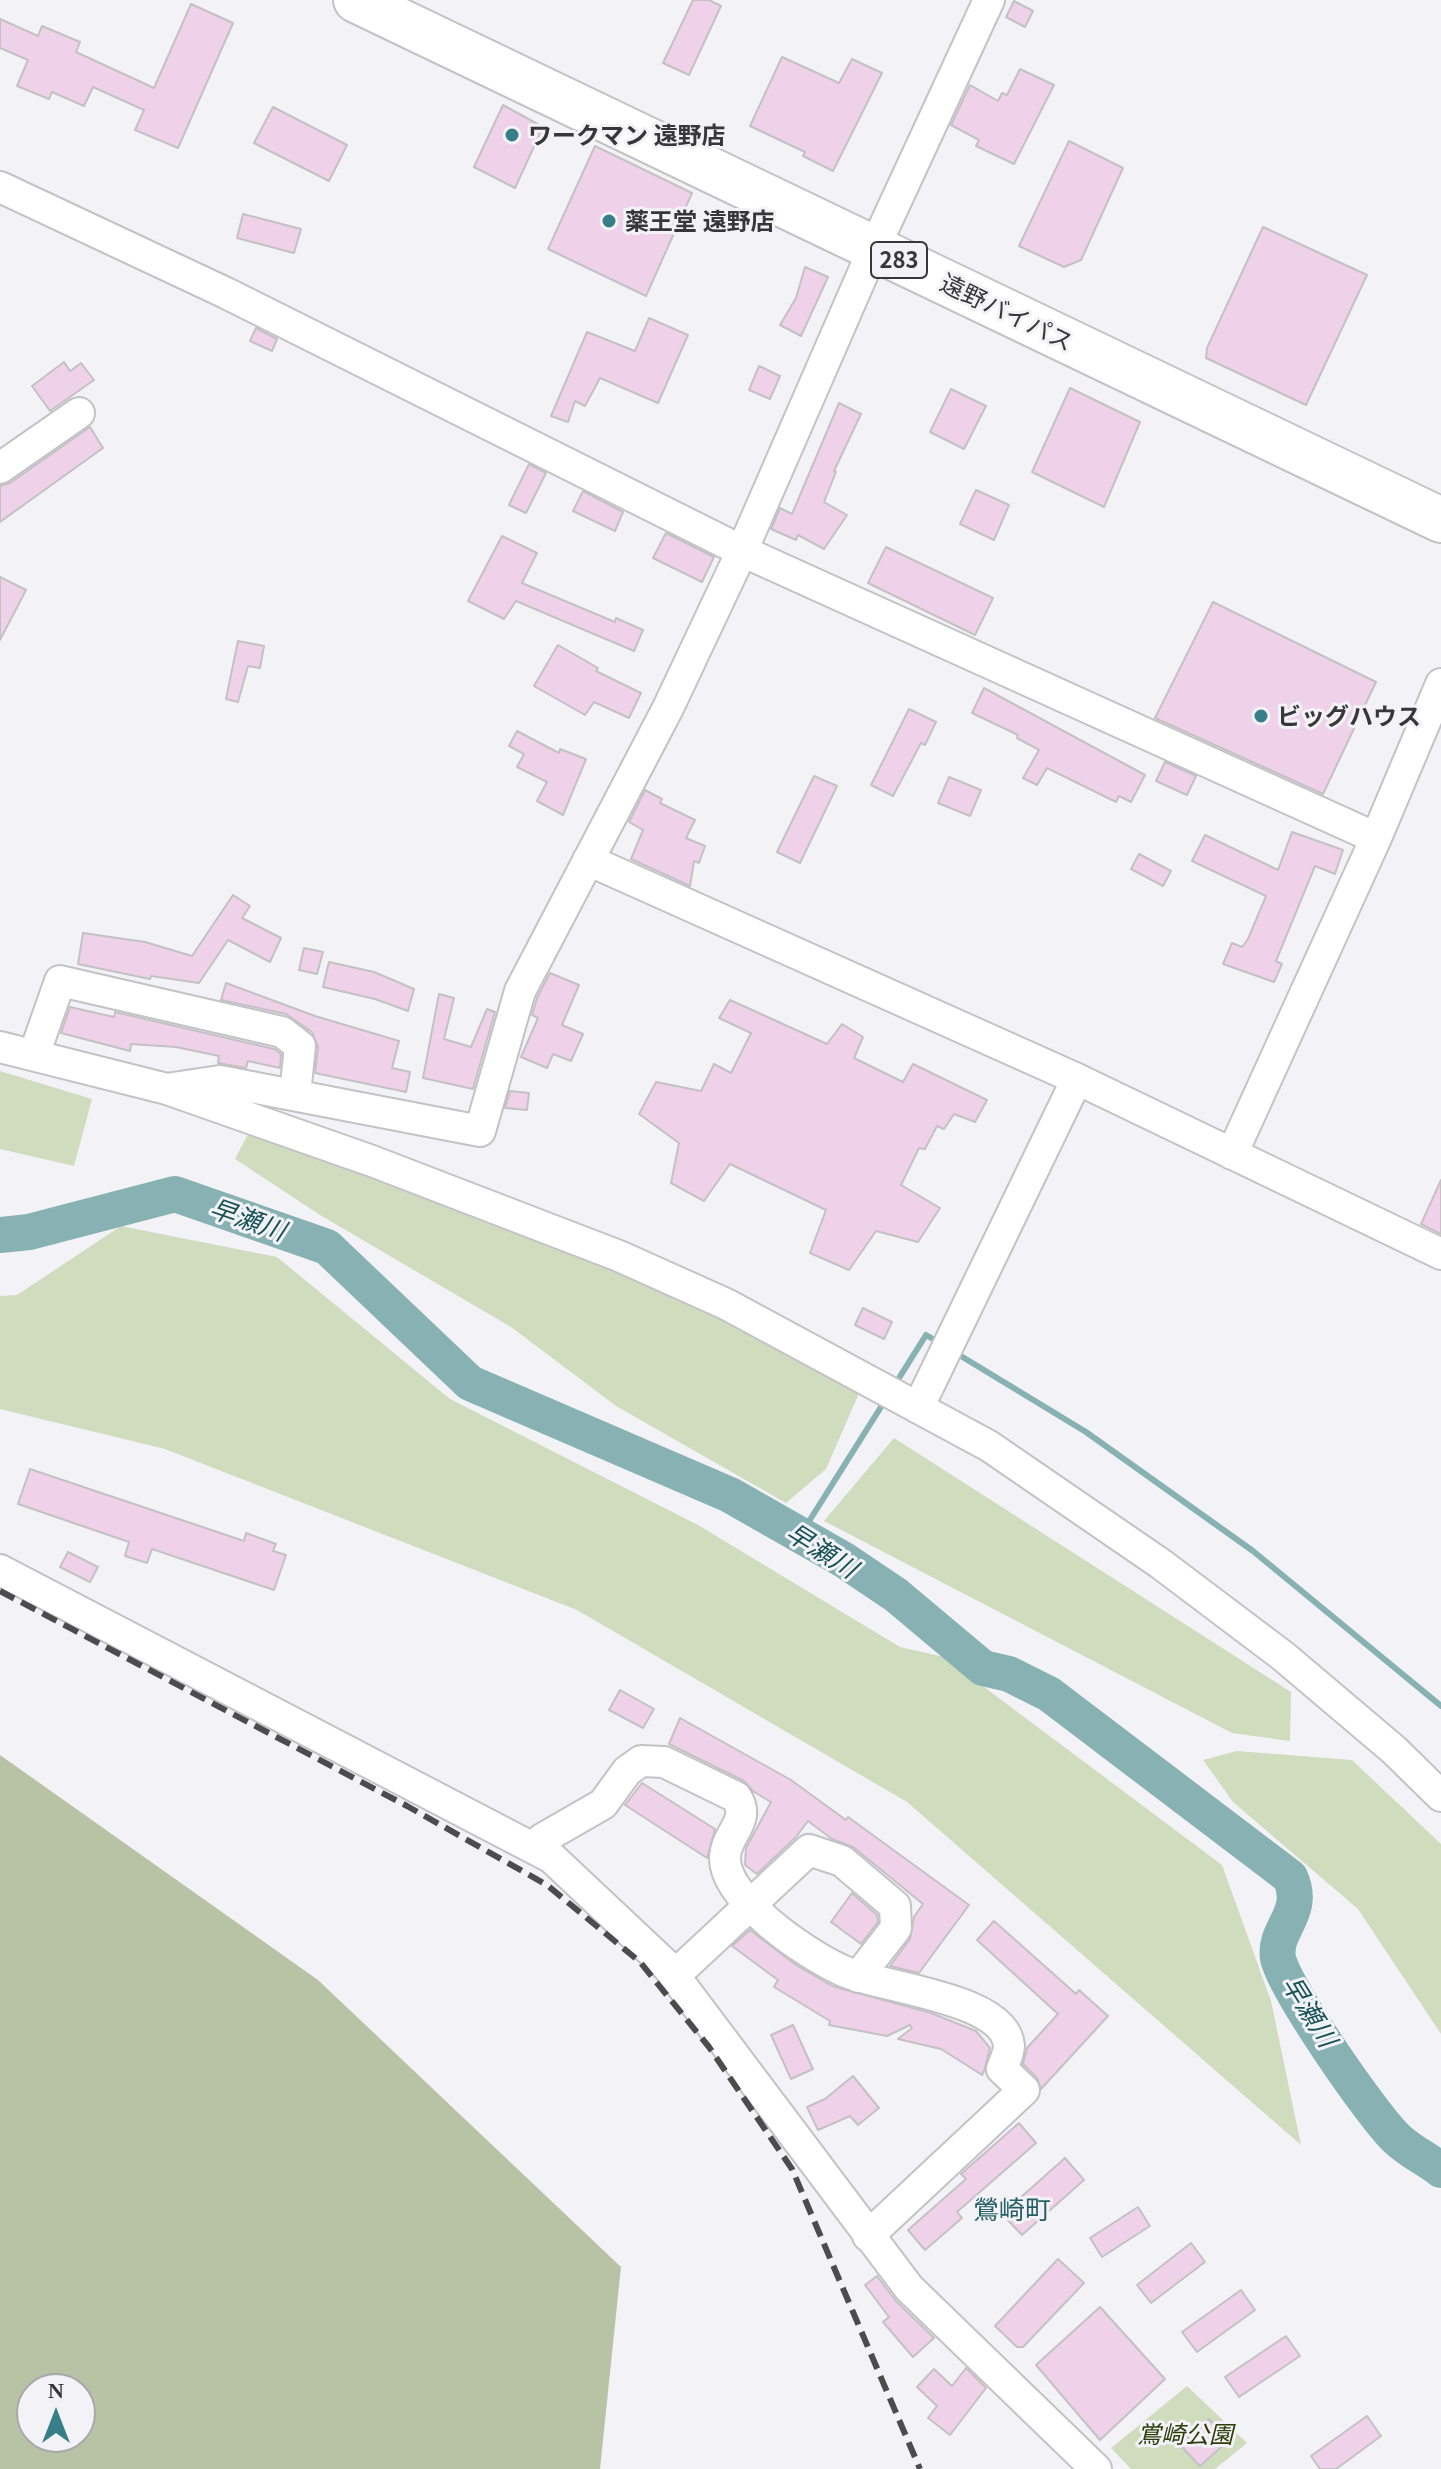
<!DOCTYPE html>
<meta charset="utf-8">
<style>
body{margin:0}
#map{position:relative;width:1441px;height:2469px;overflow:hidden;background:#f3f3f7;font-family:Georgia,serif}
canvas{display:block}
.north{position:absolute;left:16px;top:2373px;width:80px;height:80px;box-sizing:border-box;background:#f3f3f7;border:2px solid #a8a8ab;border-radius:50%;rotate:0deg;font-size:22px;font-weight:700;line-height:32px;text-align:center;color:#373739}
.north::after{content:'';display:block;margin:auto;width:28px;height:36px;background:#377e87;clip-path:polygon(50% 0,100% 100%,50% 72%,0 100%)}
</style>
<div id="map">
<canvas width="1441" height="2469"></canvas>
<div class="north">N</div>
</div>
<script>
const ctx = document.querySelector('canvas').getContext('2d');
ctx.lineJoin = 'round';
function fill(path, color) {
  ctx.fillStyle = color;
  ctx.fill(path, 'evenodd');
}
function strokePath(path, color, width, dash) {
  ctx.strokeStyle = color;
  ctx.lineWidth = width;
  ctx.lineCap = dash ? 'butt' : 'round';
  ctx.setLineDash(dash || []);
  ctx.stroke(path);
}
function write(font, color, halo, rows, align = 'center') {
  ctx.font = font + ' Georgia,"Noto Sans JP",serif';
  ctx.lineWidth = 6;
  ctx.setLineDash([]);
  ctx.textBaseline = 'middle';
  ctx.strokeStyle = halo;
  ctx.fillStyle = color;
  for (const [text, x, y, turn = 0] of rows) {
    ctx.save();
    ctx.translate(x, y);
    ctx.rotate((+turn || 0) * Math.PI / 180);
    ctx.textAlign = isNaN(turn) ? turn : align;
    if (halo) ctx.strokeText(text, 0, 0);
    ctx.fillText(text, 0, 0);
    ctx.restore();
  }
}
const green = new Path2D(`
 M0 1071 92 1099 74 1166 0 1149Z
 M252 1126 599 1258 737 1320 860 1391 826 1469 786 1503 616 1406 511 1327 320 1215 235 1159Z
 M121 1226 277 1257 450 1399 698 1525 900 1647 944 1657 1222 1865 1271 2001 1301 2145 907 1802 577 1610 165 1449 0 1409V1296L17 1295Z
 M894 1438 1291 1692 1290 1741 1232 1733 824 1521Z
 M1237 1751 1352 1760 1441 1844V2034L1358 1909 1233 1802 1203 1760Z
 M1187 2386 1247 2443 1215 2469H1131L1111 2448Z`);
const forest = new Path2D(`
 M0 1755 318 1980 621 2267 600 2469H0ZM32 2389H80V2437H32Z`);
const stream = new Path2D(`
 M956 1353 1086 1432 1253 1551 1441 1706
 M894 1386 926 1335 940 1343
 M801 1534 886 1399`);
const river = new Path2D(`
 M0 1235 29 1232 175 1194 327 1247 470 1383 730 1495 844 1560 896 1595 983 1668 1009 1674 1049 1694 1290 1877C1307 1913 1273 1929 1278 1958 1284 1988 1372 2115 1396 2138 1409 2151 1427 2159 1441 2170`);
const building = new Path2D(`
 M693 0H709L721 6 689 75 663 63Z
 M1014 1 1033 11 1025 27 1006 17Z
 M191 4 233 23 178 148 135 130 144 110 93 87 84 106 52 92 49 99 17 86 28 60 0 48V19L38 36 42 26 80 42 76 52 154 88Z
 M782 57 839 83 852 59 882 73 833 171 803 156 805 152 750 126Z
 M1020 69 1054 85 1014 164 976 146 979 140 951 125 970 85 998 101 1002 93 1007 95Z
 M503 105 543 127 515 188 474 167Z
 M273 107 347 145 329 181 254 143Z
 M1069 141 1123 168 1081 260 1064 267 1019 246Z
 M595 146 692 193 646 296 548 249Z
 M243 214 301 229 294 253 237 238Z
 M1263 227 1367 275 1306 405 1206 358 1207 348Z
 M805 267 828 277 801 336 780 325 796 298Z
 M649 318 688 335 658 403 600 378 585 406 575 401 568 422 551 416 587 332 635 351Z
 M256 328 277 339 272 351 250 341Z
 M64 362 70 371 81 363 94 380 50 411 32 386Z
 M759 366 780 376 770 399 749 390Z
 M1070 388 1140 422 1104 507 1032 472Z
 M951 389 986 406 964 449 930 432Z
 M839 403 861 414 834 471 836 472 824 502 847 515 824 549 798 535 796 540 771 529 780 508 792 514Z
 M90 427 103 448 0 522V486L10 483Z
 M529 464 546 473 526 513 509 505Z
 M976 490 1009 505 994 540 960 524Z
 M583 491 623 512 615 531 573 511Z
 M666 533 714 557 702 582 653 558Z
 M502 536 537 553 522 583 615 622 616 618 643 630 634 651 516 601 504 619 468 601Z
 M886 547 993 598 975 635 868 583Z
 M0 577 26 590 0 640Z
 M1213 602 1376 682 1323 794 1155 718Z
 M238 641 264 646 260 668 248 666 238 702 226 699Z
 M558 645 598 668 596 671 641 693 629 718 594 702 585 715 534 686Z
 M984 688 1145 775 1131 802 1119 796 1116 802 1047 768 1037 785 1023 778 1039 750 1017 738 1018 735 972 713Z
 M909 709 936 722 925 745 921 743 893 796 871 785Z
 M517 731 559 753 560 749 586 759 563 815 537 801 547 782 517 767 524 754 509 746Z
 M1165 762 1196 776 1187 795 1156 781Z
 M814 776 837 786 800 863 777 852Z
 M949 777 981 790 970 816 938 803Z
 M645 790 662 799 660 803 695 820 686 838 705 846 699 863 694 861 690 886 631 859 643 830 629 822Z
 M1292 832 1343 850 1335 874 1315 866 1276 961 1282 964 1274 982 1223 964 1232 943 1242 947 1248 939 1266 896 1192 861 1205 835 1278 870Z
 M1139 854 1171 871 1163 886 1131 869Z
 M233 895 250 906 242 918 281 938 270 962 228 940 199 983 151 976 150 979 78 964 83 933 145 942 192 956Z
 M304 948 323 952 317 974 299 970Z
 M329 962 374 972 414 989 408 1011 375 999 323 987Z
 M550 973 579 985 562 1025 583 1034 571 1061 553 1054 547 1068 521 1057 538 1018 532 1015 537 998Z
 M226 983 315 1016 399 1041 392 1068 410 1072 406 1092 315 1073 318 1047 312 1032 286 1014 221 1000Z
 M439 994 454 998 444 1039 471 1047 487 1009 495 1012 473 1089 423 1078Z
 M730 1000 827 1044 842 1024 863 1037 854 1058 903 1082 913 1064 987 1100 975 1122 954 1114 944 1129 937 1126 925 1149 919 1148 901 1185 940 1208 918 1242 876 1231 849 1270 810 1253 826 1210 730 1164 704 1201 671 1183 679 1143 639 1114 656 1082 701 1091 714 1064 731 1073 751 1033 719 1018Z
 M70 1007 114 1017 115 1012 274 1049 281 1054 280 1068 248 1061 246 1068 218 1063 219 1056 176 1047 131 1044 130 1051 61 1033Z
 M510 1091 529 1093 527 1110 505 1108Z
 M1441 1180V1234L1421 1224Z
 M863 1308 892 1322 884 1339 855 1325Z
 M30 1469 244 1541 246 1533 276 1544 273 1551 286 1555 274 1590 152 1549 147 1563 125 1556 129 1542 18 1504Z
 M68 1552 98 1567 90 1582 60 1567Z
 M620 1690 654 1709 643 1728 609 1710Z
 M680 1718 791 1780 846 1820 848 1817 969 1905 919 1973 890 1966 910 1939 914 1917 923 1904 853 1847 832 1839 808 1821 796 1837 757 1874 745 1865 746 1848 771 1802 754 1792 744 1781 669 1744Z
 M642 1783 715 1829 707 1858 625 1805Z
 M852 1893 877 1915 878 1922 861 1944 831 1922Z
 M994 1921 1076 1994 1079 1990 1108 2016 1041 2089 1037 2078 1023 2064 1027 2048 1058 2014 977 1940Z
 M750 1930 796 1965 832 1986 931 2013 976 2031 990 2048 984 2071 982 2075 941 2049 898 2039 912 2028 910 2025 887 2036 829 2025 830 2021 774 1987 778 1980 732 1946Z
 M793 2025 813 2069 791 2079 771 2035Z
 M853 2076 879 2108 858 2125 850 2116 818 2130 807 2107 825 2099Z
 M1019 2123 1036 2143 957 2212 962 2218 925 2250 908 2230 966 2179 961 2174Z
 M1065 2158 1084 2180 1022 2235 1002 2214Z
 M1138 2207 1150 2226 1102 2257 1090 2238Z
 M1191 2243 1205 2262 1151 2303 1137 2285Z
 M1058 2259 1084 2283 1023 2347H1017L995 2326Z
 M877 2276 896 2301 934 2338 913 2357 883 2322 889 2317 865 2285Z
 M1241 2290 1255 2310 1197 2352 1182 2332Z
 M1100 2307 1165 2379 1100 2440 1036 2365Z
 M1286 2336 1300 2356 1239 2397 1225 2377Z
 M966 2368 986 2388 950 2435 928 2418 937 2406 917 2387 934 2369 952 2386Z
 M1367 2416 1381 2436 1336 2469H1320L1311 2456Z
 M1209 2419 1229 2440 1200 2466 1180 2445Z`);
const minor = new Path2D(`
 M0 187 226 293 742 551 1376 838
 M884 227 989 0
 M0 468 79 413
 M588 860 1077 1079 1441 1254
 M0 1047 167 1089 372 1161 619 1256 726 1304 989 1446 1161 1564 1283 1656 1394 1750 1441 1796
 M34 1055 60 981 282 1032 300 1046 295 1094
 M173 1088 220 1081 480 1131 520 991 668 708 742 551 874 248
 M1232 1154 1376 838 1441 684
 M918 1408 1077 1079
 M0 1570 552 1858 667 1966 909 2288 1096 2469
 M542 1839 603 1804 627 1771 641 1761 664 1762 736 1797C752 1821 726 1833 725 1857 723 1898 805 1953 839 1969 875 1988 1006 1996 1009 2046 1009 2053 1004 2063 1002 2069L1024 2090 868 2236
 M674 1976 809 1850 842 1861 895 1906 896 1928 858 1977`);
const highway = new Path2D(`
 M356 0 1441 520`);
const rail = new Path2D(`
 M0 1591 407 1806 547 1885 640 1962 709 2047 792 2169 920 2469`);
const markers = [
 [512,135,8,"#377e87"],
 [609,221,8,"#377e87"],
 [1261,716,8,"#377e87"]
];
const shields = [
 [899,260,56]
];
const shieldNames = [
 ["283",899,260]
];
const poiNames = [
 ["ワークマン 遠野店",528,135],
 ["薬王堂 遠野店",625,221],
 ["ビッグハウス",1277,716]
];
const streetNames = [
 ["遠野バイパス",1007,312,26]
];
const parkNames = [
 ["鴬崎公園",1185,2434]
];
const waterNames = [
 ["早瀬川",248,1219,19],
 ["早瀬川",822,1550,32],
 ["早瀬川",1310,2011,58]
];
const neighbourhoodNames = [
 ["鶯崎町",1012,2209]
];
fill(green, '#d0dcbe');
fill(forest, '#b7c3a4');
strokePath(stream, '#87b1b3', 6);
strokePath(river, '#87b1b3', 36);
fill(building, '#efd2e9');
strokePath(building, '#c4c1c3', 2);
strokePath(minor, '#c3c3c7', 34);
strokePath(highway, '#c3c3c7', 48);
strokePath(minor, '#fff', 30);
strokePath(highway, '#fff', 44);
strokePath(rail, '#4c4c4e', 6, [16, 8]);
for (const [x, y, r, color] of markers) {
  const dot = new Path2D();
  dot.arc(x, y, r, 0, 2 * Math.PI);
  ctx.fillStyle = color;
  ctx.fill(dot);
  strokePath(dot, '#f3f3f7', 3);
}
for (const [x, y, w] of shields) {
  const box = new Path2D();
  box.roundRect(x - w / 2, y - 18, w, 36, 6);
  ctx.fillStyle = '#f3f3f7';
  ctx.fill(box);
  strokePath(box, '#373739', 2);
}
write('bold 22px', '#373739', null, shieldNames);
write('bold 24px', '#373739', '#f3f3f7', poiNames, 'left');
write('24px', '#373739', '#f3f3f7', streetNames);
write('italic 24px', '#2d3c09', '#f3f3f7', parkNames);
write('italic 26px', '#165256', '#f3f3f7', waterNames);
write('26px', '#265f66', '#f3f3f7', neighbourhoodNames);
</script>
